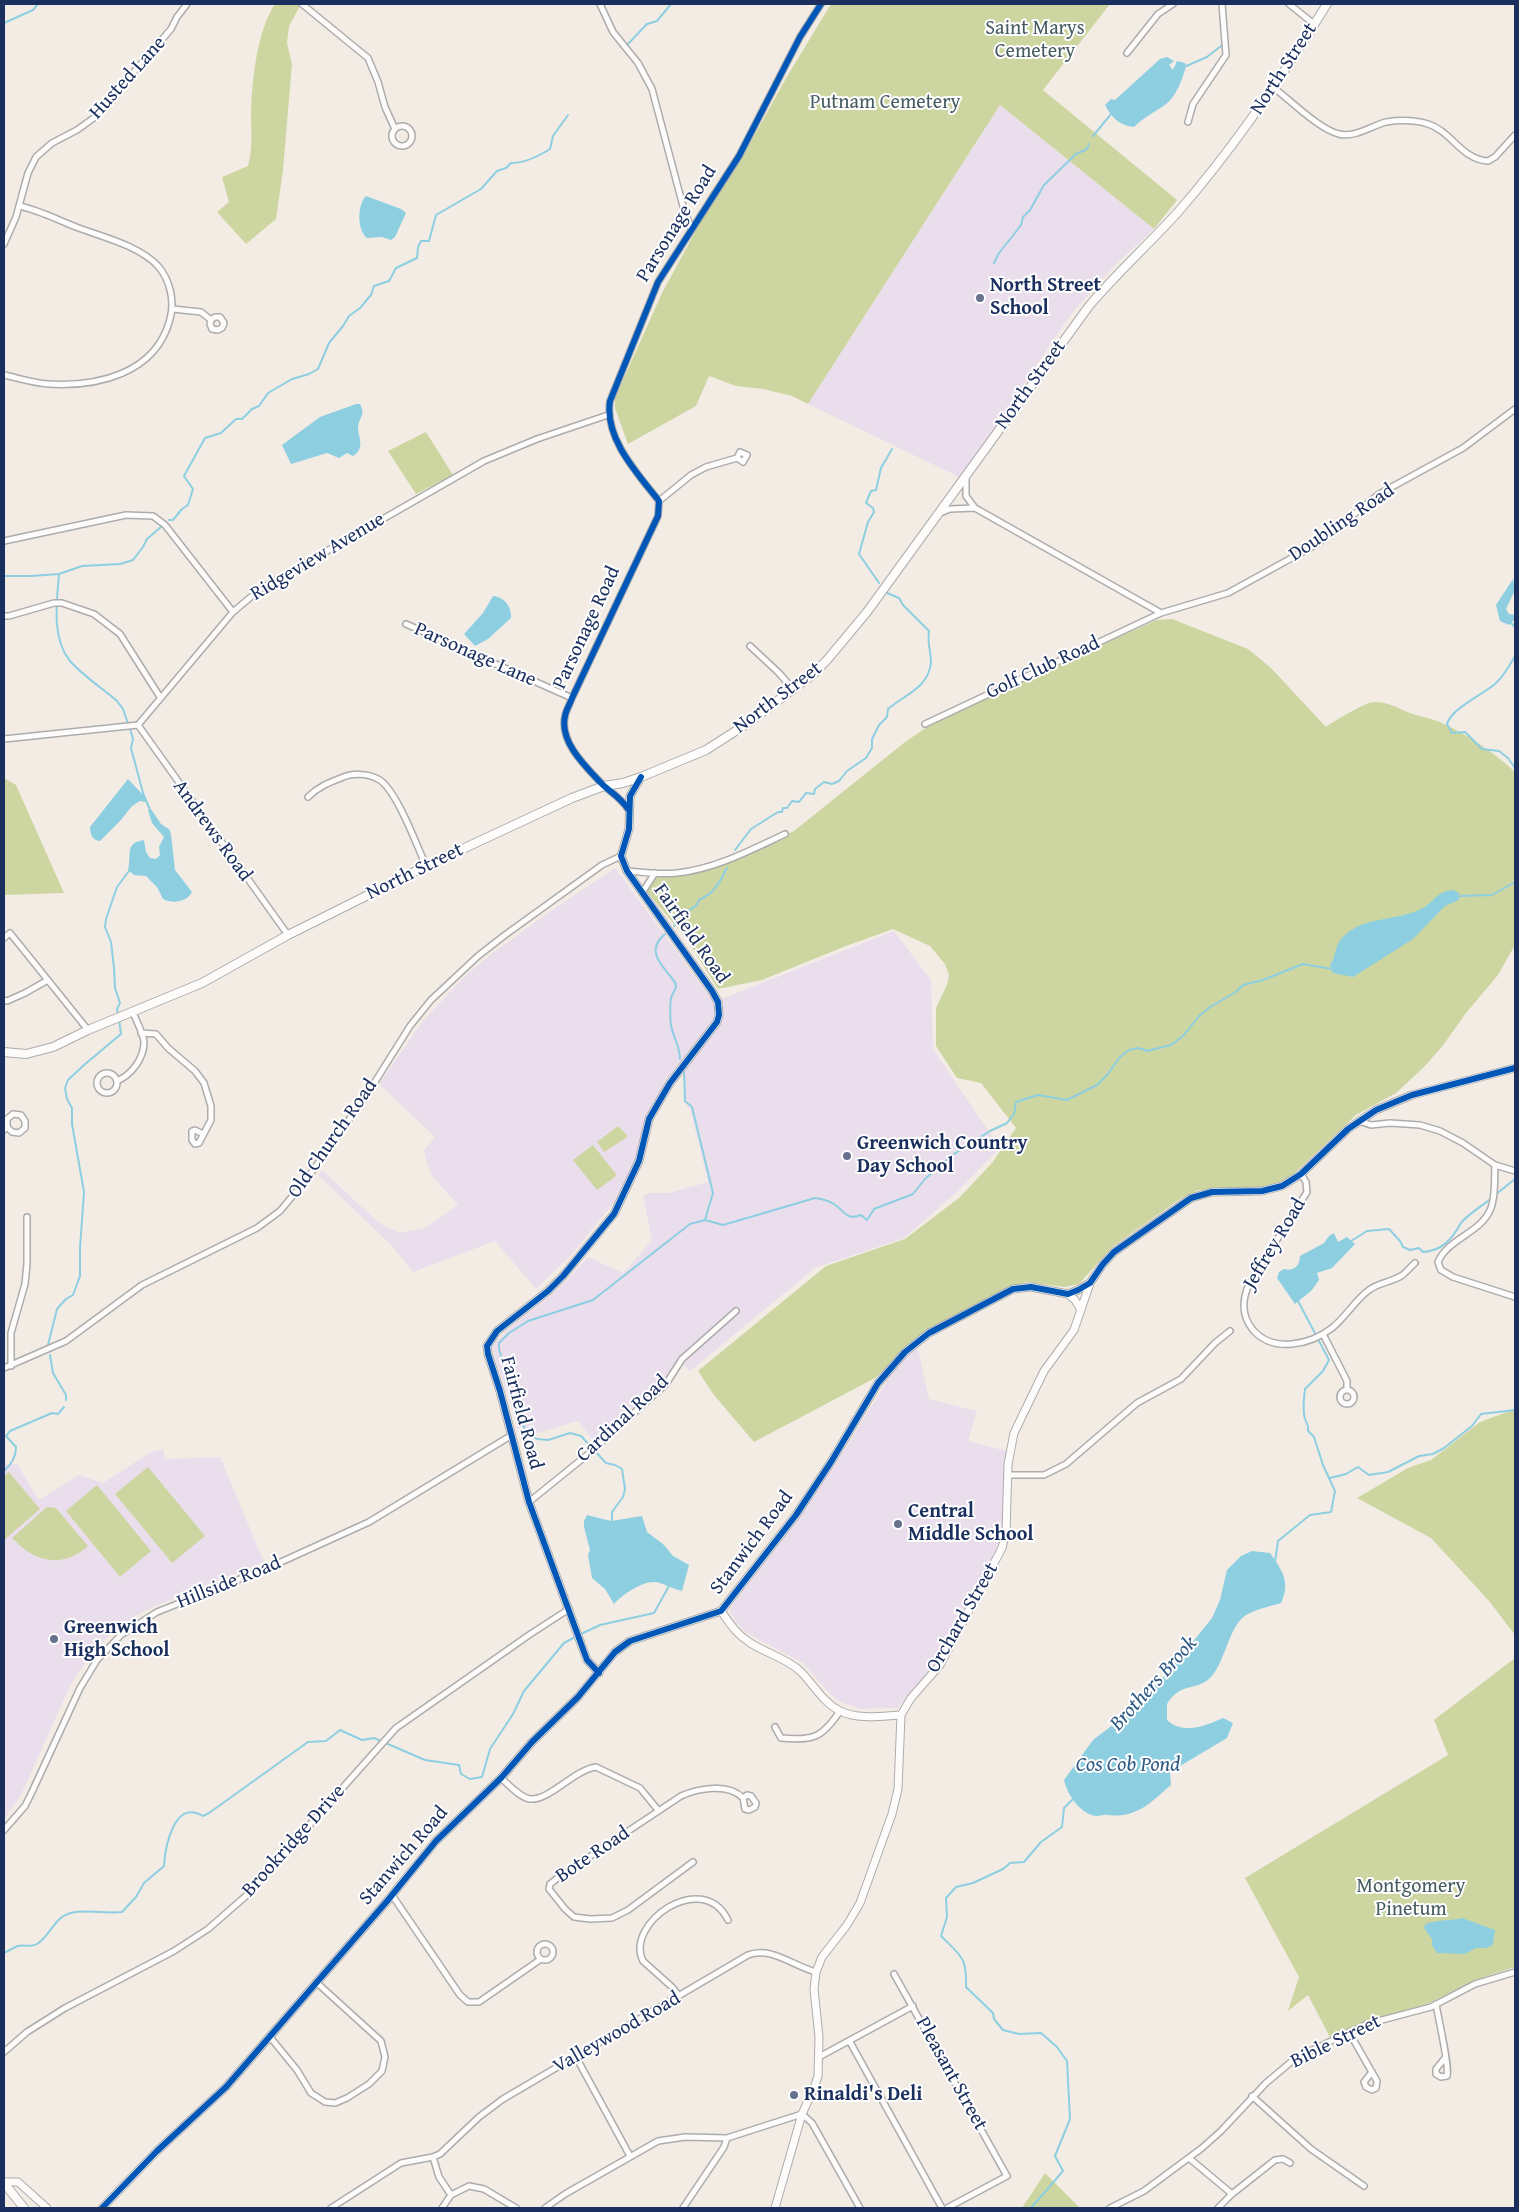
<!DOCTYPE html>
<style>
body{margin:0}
#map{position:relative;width:1519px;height:2212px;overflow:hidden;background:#f3ece5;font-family:"Gentium Book Plus",serif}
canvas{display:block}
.frame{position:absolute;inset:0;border:5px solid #1b2f5e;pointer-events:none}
</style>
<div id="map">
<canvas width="1519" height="2212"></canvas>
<div class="frame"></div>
</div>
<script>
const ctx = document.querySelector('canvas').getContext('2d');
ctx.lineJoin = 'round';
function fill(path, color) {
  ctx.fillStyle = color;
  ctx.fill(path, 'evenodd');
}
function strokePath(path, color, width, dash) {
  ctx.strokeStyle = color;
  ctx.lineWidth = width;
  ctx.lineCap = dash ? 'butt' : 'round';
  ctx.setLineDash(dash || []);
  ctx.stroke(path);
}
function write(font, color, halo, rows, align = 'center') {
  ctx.font = font + ' "Gentium Book Plus",serif';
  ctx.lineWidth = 4;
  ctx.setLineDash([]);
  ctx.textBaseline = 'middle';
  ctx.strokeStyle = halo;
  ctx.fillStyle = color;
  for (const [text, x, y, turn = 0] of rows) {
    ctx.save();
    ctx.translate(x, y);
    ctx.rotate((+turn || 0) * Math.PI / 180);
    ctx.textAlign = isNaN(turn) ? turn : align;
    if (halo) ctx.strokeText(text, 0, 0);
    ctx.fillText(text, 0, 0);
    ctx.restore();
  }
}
const built = new Path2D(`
 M1000 105 1154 229 1117 263 1071 314 992 432 959 477 808 404Z
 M615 868 714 1002 894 931 931 980 933 1049 1000 1148 958 1191 904 1238 815 1268 690 1371 682 1363 595 1443 578 1421 520 1438 510 1401 494 1356 493 1347 496 1342 506 1331 556 1291 588 1257 623 1273 652 1240 643 1196 649 1193H669L708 1182 690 1109 684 1102V1076L679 1063 669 1077 647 1117 631 1173 619 1196 572 1254 536 1289 495 1241 413 1272 392 1246 318 1175 322 1170 379 1223 400 1233 425 1228 458 1205 432 1176 426 1160 424 1151 435 1137 379 1084 422 1022 465 976 490 955 555 908Z
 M917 1345 929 1399 977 1411 968 1441 1006 1451 1002 1533 994 1556 934 1667 897 1708 860 1709 841 1702 832 1696 803 1663 745 1632 737 1623 730 1612V1608L801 1515 836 1463 893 1371Z
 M163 1449 165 1459 220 1457 264 1562 155 1606 135 1616 111 1633 91 1655 71 1684 20 1797 4 1819V1464H17L39 1500 79 1475 103 1483 151 1452Z`);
const green = new Path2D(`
 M275 4H297L300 6 289 26 287 43 292 64 283 170 276 219 246 244 217 212 229 202 222 177 248 166C253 149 251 130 251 112 252 80 257 31 275 4Z
 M831 4H1110L1043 90 1177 200 1154 229 1000 105 808 404 792 396 763 389 736 386 709 376 696 406 628 444 615 408V398L662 293 701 221 745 152 789 73Z
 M426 432 453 475 416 494 388 451Z
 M1172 619 1248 649 1271 668 1326 727C1334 721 1364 703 1373 702 1386 701 1398 708 1410 713 1420 717 1432 718 1442 723 1468 735 1495 753 1515 772V945L1498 975 1466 1013 1441 1048 1423 1068 1396 1093 1356 1115 1287 1180 1273 1187 1257 1189 1199 1190 1180 1199 1112 1247 1079 1284 1065 1287 1026 1282 986 1299 926 1331 875 1378 754 1442 714 1395 698 1371 826 1266 905 1239 959 1198 992 1163 1016 1128 981 1083 957 1078 936 1046V1008L947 985 949 975 945 964 930 946 893 929 846 946 762 980 718 989 686 938 648 893V884L657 876 729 862 794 831 905 742 946 714 1157 620Z
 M4 778 16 785 64 893 4 895Z
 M618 1126 627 1135 626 1138 604 1152 597 1142Z
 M593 1145 616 1174 615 1177 597 1190 573 1160Z
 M1515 1409V1635L1489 1601 1431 1538 1357 1498 1408 1468 1431 1460 1480 1422Z
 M148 1467 205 1536 172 1563 115 1494Z
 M9 1472 40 1509 4 1540V1476Z
 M97 1485 151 1551 120 1577 66 1511Z
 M47 1507 56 1508 88 1546C61 1570 34 1561 12 1538Z
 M1515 1658V1967L1478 1979 1427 2004 1385 2016 1332 2041 1308 1995 1288 2011 1299 1977 1245 1878 1448 1755 1434 1720Z
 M1045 2173 1080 2208H1022Z`);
const water = new Path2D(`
 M1167 57 1174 61 1169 65 1173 70 1177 61 1185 63 1186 66C1183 78 1176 97 1166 104 1155 112 1144 117 1134 127 1120 126 1111 117 1105 105L1111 99 1115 100 1160 59Z
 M366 196 401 209 406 213 395 237 391 240 382 237 367 238C357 230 357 205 366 196Z
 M356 404H360C366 414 359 418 358 427 358 437 366 448 353 456L347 453 339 458 327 453 291 464 282 445 320 417Z
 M1513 579 1515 590 1506 609 1509 614 1515 615V619L1509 625 1500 621 1496 605Z
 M493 596C504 597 512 606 511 618L488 639 475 646 464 634 483 613Z
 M128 779 146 798V802L140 801 132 806 121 820 100 841C92 840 90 834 90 827Z
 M151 809 161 824 169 829 171 834 175 870 192 892C187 902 173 904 163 899L157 887 146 876 134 875 128 870C132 855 124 843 144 840L146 852 150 858 156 859 160 855 159 847 164 837 152 823 148 810Z
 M1453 890 1459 893V900L1445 906 1413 939 1353 977 1333 973 1330 965C1337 956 1333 946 1345 935 1366 916 1397 921 1421 909 1435 902 1435 892 1453 890Z
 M1334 1233 1338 1242 1347 1237 1355 1244 1332 1268 1317 1273 1319 1280 1312 1290 1295 1304 1277 1278 1279 1272 1284 1269C1293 1272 1300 1266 1300 1256L1324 1243 1329 1236Z
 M587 1515 611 1521 642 1516 647 1532 663 1544 673 1556 689 1565 682 1591C673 1589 663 1583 655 1582 642 1581 622 1595 614 1604L605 1589 592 1578 588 1555 590 1550 584 1527V1521Z
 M1252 1551 1270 1553C1282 1570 1291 1582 1281 1603 1271 1606 1258 1609 1248 1614 1229 1623 1226 1661 1211 1677 1197 1692 1181 1681 1167 1704V1720C1183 1735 1206 1726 1223 1718L1233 1723 1227 1738 1170 1772 1171 1785C1160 1794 1148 1807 1134 1812 1124 1816 1117 1816 1108 1815 1104 1814 1100 1816 1096 1816 1080 1814 1067 1794 1064 1780L1093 1740 1135 1708 1180 1658 1212 1618 1220 1600 1227 1570 1241 1556Z
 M1462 1918 1495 1930 1493 1945 1486 1948H1476L1465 1954 1437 1953 1432 1945V1939L1424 1928 1425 1925C1434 1919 1452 1921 1462 1918Z`);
const stream = new Path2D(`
 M4 23 33 10 38 4
 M628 44 647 24 657 21 671 4
 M1184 67 1207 57 1221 46
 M1093 136 1111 114
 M994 263 999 253 1015 233 1021 225 1023 217 1030 210 1044 185 1076 154 1087 149 1089 144
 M169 520H173L182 509 188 505 193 489 184 476 205 438 221 433 236 419H242L252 409 259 406 268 393 292 379 309 374 318 369 329 343 343 326 349 316 360 308 371 295 374 286 389 281 396 268 417 258 418 247 421 241H429L436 215 481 189 497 171 506 168 511 163C525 163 539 156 550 149L553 136 568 115
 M59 574C57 600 51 638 70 661 81 674 103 689 117 701L123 709 131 732 133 739 131 748 143 793 150 810
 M4 576H31L59 574 82 566 120 564 133 560 143 547 147 539 162 526
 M879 583 859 554 868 522 874 512 873 508 866 503 871 491 876 490 881 468 892 449
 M1510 622 1515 627
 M1515 656C1510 665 1503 677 1495 684 1482 695 1452 708 1447 724L1452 733 1465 732 1482 749 1499 751 1508 758 1515 768
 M735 850 751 829 778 812H782L783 808H787L792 801 799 802 806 793 814 794 815 789 824 782 832 784 839 781 847 771 866 758 872 748V739L879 725 887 717 888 709C904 695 929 688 931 662 931 651 927 645 929 631L903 605 899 598 887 593
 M1459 896 1492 895 1515 882
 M674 926 692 908 696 906 699 900C715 893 719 883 727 868
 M665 934C638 956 678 976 676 987 675 991 672 994 671 998 670 1004 670 1019 671 1025 673 1037 680 1046 680 1059
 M118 1014 117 1009 120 1003 115 988 114 968 111 942 105 927 106 919 117 887 129 871
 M684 1071 685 1101 692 1107 713 1193 705 1220
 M1495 1195 1515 1179
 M1351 1241 1367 1231 1389 1229 1400 1241 1403 1247 1410 1250 1419 1248 1423 1252C1442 1251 1452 1239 1461 1223 1466 1216 1484 1204 1492 1198
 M48 1345 57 1309 66 1299 73 1295 80 1276V1248L84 1192 72 1124V1108L67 1099 65 1088 68 1080 84 1065 121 1034 119 1019
 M50 1355 53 1373 66 1395V1400
 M4 1471C11 1465 16 1456 16 1447L6 1436 10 1431 52 1413 58 1414 64 1407
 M1330 1478 1346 1474 1358 1467 1369 1475 1388 1472 1419 1456 1433 1454 1444 1448 1472 1426 1481 1414 1515 1410
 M612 1523V1512L623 1497 625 1489 622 1469 615 1465 606 1463 581 1436 570 1433 548 1440 537 1439 528 1434 519 1418 499 1349V1343L509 1333 528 1321 593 1300 690 1224 705 1220 723 1225 815 1198C822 1199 828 1200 834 1204 845 1211 846 1221 861 1215L867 1220 874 1209 913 1194 925 1179 951 1156 990 1131 1007 1123 1014 1114 1016 1102 1038 1095 1067 1100 1097 1085 1107 1075 1120 1057 1129 1050 1139 1048 1147 1051 1171 1045 1183 1036 1199 1016 1210 1007 1236 992 1243 985 1263 980 1303 964 1332 969
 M1275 1561 1278 1541 1310 1515 1331 1512 1335 1491 1323 1465 1314 1437 1308 1431C1309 1425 1307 1424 1305 1419 1302 1410 1304 1398 1305 1389L1323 1371 1329 1360 1297 1299
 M581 1634 600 1625 654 1613 669 1586
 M4 1953C8 1951 13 1948 18 1946 24 1944 31 1948 37 1944 51 1935 54 1917 71 1913 87 1909 105 1914 122 1912L136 1897 144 1883 164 1866C165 1848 174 1798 203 1816L209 1813 308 1742 326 1741 340 1730 362 1740 374 1738 425 1760 459 1765 461 1774 470 1779 482 1777 490 1749 513 1714 524 1691 564 1643 577 1636
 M1031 2208 1063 2171 1055 2156 1070 2119 1067 2061 1057 2047 1041 2033 1019 2034 1003 2030 994 2019 993 2013 966 1987C967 1957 961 1956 941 1936L947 1917 946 1898 956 1887 973 1883 1003 1869 1010 1863 1024 1862 1041 1842 1062 1827 1064 1808 1073 1799`);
const street = new Path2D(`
 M302 4 368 58 378 82 385 107 395 129
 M600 4 613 32 638 63 652 89 684 210 691 228
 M1289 4 1314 24
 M1127 53 1158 14 1173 4
 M1274 88C1290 100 1320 130 1339 134 1355 138 1371 126 1386 122 1399 120 1415 120 1428 124 1451 131 1462 160 1488 161L1495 157 1515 135
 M1188 122 1193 104 1226 55 1222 4
 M392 136a10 10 0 1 1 20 0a10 10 0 1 1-20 0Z
 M4 244 16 217 28 173 36 157 52 143 77 130 95 117 171 29 177 17 187 4
 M173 309 201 312 211 320 210 324 212 329 218 330 222 328 224 323 220 317H215L211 320
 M4 375C18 378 33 383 48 384 97 387 156 374 170 319 175 301 170 280 158 266 138 245 102 237 76 227 58 220 39 210 19 206
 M966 477V496L975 508 1161 613 1228 593 1317 544 1379 494 1463 448 1515 409
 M659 501 691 475 706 467 737 458 743 462 747 455 740 452 737 458
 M940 513 950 509 975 508
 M4 541 126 515 153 516 165 525 233 612
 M4 616H9L54 603H62L94 614 120 634 160 697
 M406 624 572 698
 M750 646 778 672 794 690
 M925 724 1161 613
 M138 725 288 935
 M4 739 138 725 233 612 259 590 484 461 537 439 608 415
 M308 797C318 787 328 783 341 778 352 773 367 773 378 779 396 788 417 846 426 866
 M628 809C621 798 612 793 603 785 586 767 559 742 565 716 566 710 570 704 572 698L658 516 659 501C637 473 604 438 610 401L658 282 739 156 800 37 821 4
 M627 871C643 872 660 875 677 873 715 869 751 850 785 834
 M642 893 655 873
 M4 938 10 933 88 1030
 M4 1000 7 1001 25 993 48 980
 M141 1033 156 1034 168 1048 195 1071 204 1083 211 1106V1120L199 1143 195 1144 192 1140V1131L195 1130 203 1134
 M97 1083a10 10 0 1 1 20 0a10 10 0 1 1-20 0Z
 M117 1081C131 1075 144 1059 144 1042 143 1032 136 1021 133 1012
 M1359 1121 1371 1125 1390 1123 1420 1125 1440 1131 1463 1143 1495 1165 1515 1171
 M4 1130 7 1127V1119L13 1114 21 1115 25 1121V1128L19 1133 12 1132 7 1127
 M1495 1165C1494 1179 1496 1195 1491 1208 1481 1234 1449 1237 1438 1262L1441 1270 1453 1277 1515 1297
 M1301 1174 1306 1182 1307 1192 1249 1284C1242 1300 1241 1315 1253 1330 1273 1353 1310 1345 1332 1328 1346 1317 1355 1300 1369 1290 1378 1283 1391 1282 1401 1276 1406 1273 1410 1267 1415 1263
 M1323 1334 1347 1381V1390
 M11 1366V1333L25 1284 27 1264V1217
 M4 1368 66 1341 142 1285 257 1228 280 1211 306 1180 368 1093 410 1026 431 1000 478 956 505 935 602 865 621 856
 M1340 1397a7 7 0 1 1 14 0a7 7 0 1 1-14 0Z
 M1007 1475H1044L1066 1464 1137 1403 1181 1379 1215 1343 1230 1331
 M529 1502 587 1455 666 1384 682 1359 736 1311
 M775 1727 781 1738C813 1741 822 1738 840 1711
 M501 1778C509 1785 519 1797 530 1799 549 1801 574 1770 596 1767L640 1788 658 1810
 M4 1830 25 1806 31 1794 80 1688 97 1660 121 1635 157 1612 270 1567 369 1522 512 1435
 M693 1862 628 1910 612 1918 590 1919 574 1917 565 1909 549 1889 550 1884 559 1877 681 1796C699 1788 728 1783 743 1798L747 1795 751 1796 756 1803 755 1807 749 1810 745 1809 743 1798
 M392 1895 460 1995 468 2002H479L541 1959
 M537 1952a8 8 0 1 1 16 0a8 8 0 1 1-16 0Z
 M894 1974 1007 2176 947 2208
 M679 1996 672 1987 643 1961C624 1924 702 1868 728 1920
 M1436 2004C1438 2017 1450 2068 1447 2076L1441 2077 1436 2074V2069L1445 2058
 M1349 2032 1377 2081 1376 2088 1372 2090 1366 2087 1364 2082 1372 2072
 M270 2037 297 2070 311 2093 325 2102 335 2103 347 2098 369 2084 382 2071 385 2057 381 2041 316 1982
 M850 2042 942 2208
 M4 2052 27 2032 65 2008 174 1951 208 1929 247 1895 396 1728 529 1635 569 1609
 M576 2057 630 2156
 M819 2057 913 2006
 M1252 2096 1311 2149 1364 2186
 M433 2157 439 2177 451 2195
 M1189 2158 1232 2194
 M331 2208 401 2163 433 2157 440 2154 479 2117 503 2099 748 1955C771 1946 793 1966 816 1972
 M442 2208 451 2195 469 2186 484 2189 516 2208
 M545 2208 565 2194 658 2141 685 2137 727 2138 802 2114 812 2123 860 2208
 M683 2208 724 2147 727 2138
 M1110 2208 1144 2191 1202 2148 1221 2131 1266 2083 1291 2062 1308 2052 1367 2024 1431 2007 1475 1984 1515 1972
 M1218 2208 1232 2194 1275 2160 1283 2159 1290 2163`);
const secondary = new Path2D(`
 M1068 1294 1075 1300 1081 1310
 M721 1611C729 1622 736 1634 749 1642 765 1653 784 1657 799 1670 813 1683 822 1702 840 1711 859 1720 881 1716 901 1715
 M599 1673 587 1660 529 1502 500 1391 488 1354 487 1346 497 1331 548 1291 563 1276 614 1214 639 1161 649 1119 670 1083 717 1022 719 1015 718 1002 712 991 627 871 621 856 629 829 630 796 641 777
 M4 2182H18L47 2208
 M102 2208 157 2151 226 2087 388 1900 436 1841 501 1778 532 1742 578 1697 615 1652 630 1641 721 1611 796 1515 831 1462 878 1383 905 1352 929 1333 1013 1289 1031 1287 1068 1294 1078 1290 1090 1283 1103 1264 1114 1252 1191 1198 1212 1192 1262 1191 1282 1186 1301 1174 1348 1129 1376 1110 1412 1095 1515 1068
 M775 2208 802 2114 814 2088 818 2076 819 2037 814 1989 816 1972 822 1957 847 1925 860 1903 892 1814 898 1789 901 1715 911 1698 940 1665 1002 1548 1006 1532 1008 1464 1014 1433 1044 1371 1074 1330 1090 1283`);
const primary = new Path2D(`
 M4 1052 26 1054 53 1047 88 1030 202 983 288 935 426 866 572 798 604 786 623 783 641 777 706 750 745 725 812 675 827 660 867 612 1089 306C1117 273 1149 244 1178 212 1234 148 1282 77 1327 4
 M4 2183 24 2208`);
const cycleway = new Path2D(`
 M628 809C621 798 612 793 603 785 586 767 559 742 565 716 566 710 570 704 572 698L658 516 659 501C637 473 604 438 610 401L658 282 739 156 800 37 821 4
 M599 1673 587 1660 529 1502 500 1391 488 1354 487 1346 497 1331 548 1291 563 1276 614 1214 639 1161 649 1119 670 1083 717 1022 719 1015 718 1002 712 991 627 871 621 856 629 829 630 796 641 777
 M102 2208 157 2151 226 2087 388 1900 436 1841 501 1778 532 1742 578 1697 615 1652 630 1641 721 1611 796 1515 831 1462 878 1383 905 1352 929 1333 1013 1289 1031 1287 1068 1294 1078 1290 1090 1283 1103 1264 1114 1252 1191 1198 1212 1192 1262 1191 1282 1186 1301 1174 1348 1129 1376 1110 1412 1095 1515 1068`);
const markers = [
 [980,298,5,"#67718d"],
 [847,1156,5,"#67718d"],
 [898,1524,5,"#67718d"],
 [54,1639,5,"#67718d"],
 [794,2095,5,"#67718d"]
];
const parkNames = [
 ["Saint Marys",1035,29],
 ["Cemetery",1035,52],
 ["Putnam Cemetery",885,103],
 ["Montgomery",1411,1887],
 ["Pinetum",1411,1910]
];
const streetNames = [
 ["North Street",1284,69,-57],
 ["Husted Lane",128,78,-48],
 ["Parsonage Road",677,224,-58],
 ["North Street",1031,385,-54],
 ["Doubling Road",1342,523,-34],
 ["Ridgeview Avenue",318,557,-31],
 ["Parsonage Road",587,628,-65],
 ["Parsonage Lane",475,655,24],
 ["Golf Club Road",1043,668,-25],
 ["North Street",778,698,-37],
 ["Andrews Road",212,831,54],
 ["North Street",415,872,-26],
 ["Fairfield Road",691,934,55],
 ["Old Church Road",333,1139,-55],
 ["Jeffrey Road",1275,1244,-59],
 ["Fairfield Road",521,1413,75],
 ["Cardinal Road",623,1419,-43],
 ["Stanwich Road",752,1543,-53],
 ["Hillside Road",229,1583,-22],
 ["Orchard Street",963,1618,-60],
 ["Brookridge Drive",294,1841,-48],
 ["Bote Road",593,1855,-34],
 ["Stanwich Road",404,1856,-49],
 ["Valleywood Road",617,2033,-30],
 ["Bible Street",1336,2042,-26],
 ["Pleasant Street",951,2074,61]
];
const poiNames = [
 ["North Street",990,286],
 ["School",990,309],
 ["Greenwich Country",857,1144],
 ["Day School",857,1167],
 ["Central",908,1512],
 ["Middle School",908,1535],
 ["Greenwich",64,1628],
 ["High School",64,1651],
 ["Rinaldi's Deli",804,2095]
];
const waterNames = [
 ["Brothers Brook",1154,1684,-48],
 ["Cos Cob Pond",1128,1766]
];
fill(built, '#eadeed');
fill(green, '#cdd6a0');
fill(water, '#8dcfe1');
strokePath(stream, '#8dcfe1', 2);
strokePath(street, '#adacad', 8);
strokePath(secondary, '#adacad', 9);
strokePath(primary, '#adacad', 10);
strokePath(street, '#fdfcfb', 5);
strokePath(secondary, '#fdfcfb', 7);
strokePath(primary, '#fdfcfb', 8);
strokePath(cycleway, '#0057b8', 6);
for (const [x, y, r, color] of markers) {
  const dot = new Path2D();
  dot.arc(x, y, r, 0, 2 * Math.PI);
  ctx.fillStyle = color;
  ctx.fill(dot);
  strokePath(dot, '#fff', 2);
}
write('20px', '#475c61', '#fff', parkNames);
write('20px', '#1b2f5e', '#fff', streetNames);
write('bold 20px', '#1b2f5e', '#fff', poiNames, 'left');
write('italic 21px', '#305b85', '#fff', waterNames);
</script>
